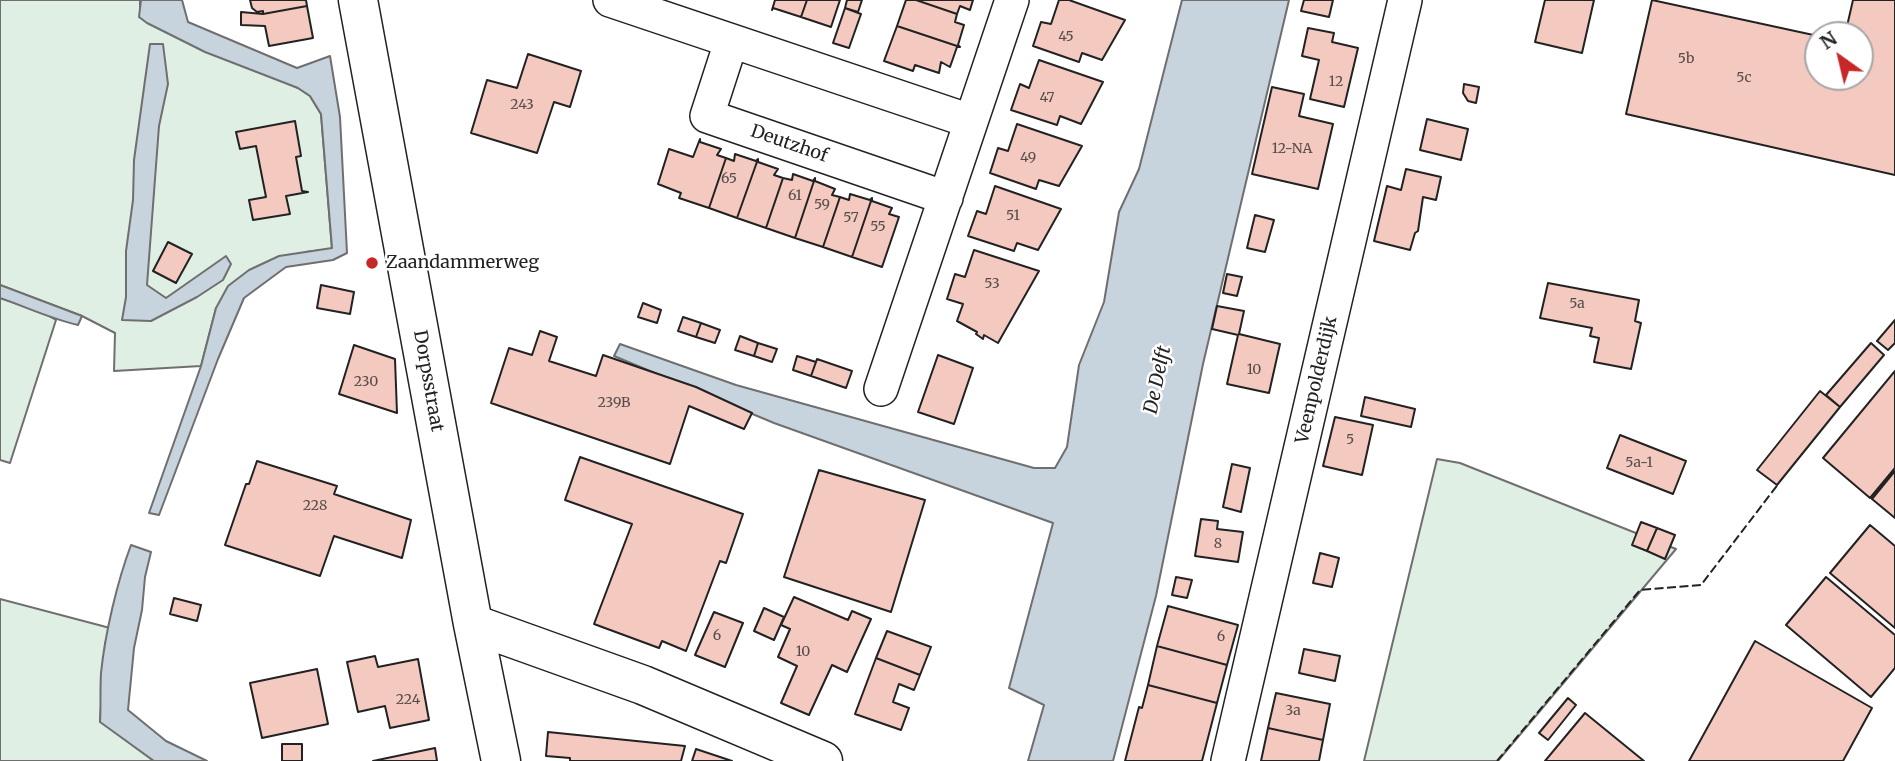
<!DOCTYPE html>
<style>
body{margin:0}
#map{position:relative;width:1895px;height:761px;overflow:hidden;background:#fff;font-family:Merriweather,serif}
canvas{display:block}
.north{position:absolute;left:1804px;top:21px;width:70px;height:70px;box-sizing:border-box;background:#fff;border:2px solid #a7a7a7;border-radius:50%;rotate:326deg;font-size:19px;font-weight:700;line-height:28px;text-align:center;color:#222}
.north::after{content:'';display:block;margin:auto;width:24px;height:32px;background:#c62828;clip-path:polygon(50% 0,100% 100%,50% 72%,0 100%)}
</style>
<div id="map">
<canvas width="1895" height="761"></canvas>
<div class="north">N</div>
</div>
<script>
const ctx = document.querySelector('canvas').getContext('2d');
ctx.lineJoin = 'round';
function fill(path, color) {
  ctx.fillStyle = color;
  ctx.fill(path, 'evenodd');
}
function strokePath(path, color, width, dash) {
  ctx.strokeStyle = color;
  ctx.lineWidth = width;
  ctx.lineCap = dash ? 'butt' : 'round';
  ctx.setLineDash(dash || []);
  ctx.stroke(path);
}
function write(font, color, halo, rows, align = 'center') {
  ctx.font = font + ' Merriweather,serif';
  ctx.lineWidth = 5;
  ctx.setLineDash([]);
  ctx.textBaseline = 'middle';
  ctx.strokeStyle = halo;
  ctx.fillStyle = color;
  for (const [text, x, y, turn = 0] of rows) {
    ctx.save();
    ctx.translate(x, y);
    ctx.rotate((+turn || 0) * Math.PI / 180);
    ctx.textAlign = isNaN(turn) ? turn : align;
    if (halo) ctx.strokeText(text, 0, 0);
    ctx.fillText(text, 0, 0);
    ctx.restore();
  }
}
const green = new Path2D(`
 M0 0H140V17L298 88 310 96 321 114 332 249 306 252 216 308 201 366 114 371 115 333 82 316 0 285Z
 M0 298 42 312 56 320 10 463 0 460Z
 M1437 459 1460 463 1676 549 1498 761H1364Z
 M0 599 110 628 105 644 100 721 154 761H0Z`);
const water = new Path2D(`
 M141 0H182L188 22 297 68 330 56 340 117 347 253 333 260 286 267 244 298 218 359 159 515 149 513 201 366 216 308 228 286 249 270 279 256 332 248 321 114 310 96 298 88 205 52 147 23 139 17Z
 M1182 0H1289L1203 364 1156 596 1113 761H1028L1044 705 1009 688 1053 523 774 423 614 356 620 344 736 385 1034 468H1055L1067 447 1079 365 1104 302 1119 212 1139 169Z
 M150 44H163L168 84 159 126 147 285 166 298 226 256 231 264 223 280 197 297 151 321 122 320 126 297V251L133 200 134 160Z
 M0 285 82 316 78 325C51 319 26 307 0 298Z
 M131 545 151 552 145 577 142 610 134 648 128 710 166 741 207 761H154L100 722C101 705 100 689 101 673 105 634 117 582 131 545Z`);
const building = new Path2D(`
 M250 0H306L307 6 263 14V11L257 12 252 8Z
 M775 0H807L801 17 773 8 772 10Z
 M807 0H840L831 27 801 17Z
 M847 0H862L858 12 845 8Z
 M906 0H916L957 14 955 22 964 25 958 45 960 47 897 26Z
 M916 0H973L970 10 960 6 957 14Z
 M1059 0H1069L1125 20 1102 60 1082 53 1079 62 1033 46 1041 22 1051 24Z
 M1304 0H1333L1329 17 1301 11Z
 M1545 0H1594L1582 53 1535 42Z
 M1652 0 1818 36V77H1860V35H1845L1853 0H1895V175L1626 114Z
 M307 6 313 38 269 46 265 26 241 25V12L263 14Z
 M845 8 861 14 849 48 833 43Z
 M897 26 960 47H957L950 67 941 62 939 73 915 65 913 71 884 61Z
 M1308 28 1334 33 1332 42 1358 48 1344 107 1310 99 1319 60 1302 56Z
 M528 54 581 71 570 107 554 102 537 153 471 133 487 80 517 88Z
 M1039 60 1103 82 1081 124 1060 116 1057 125 1011 110 1020 84 1029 88Z
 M1464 84 1479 87 1476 103 1468 101 1463 93Z
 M1272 87 1304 94 1299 116 1333 124 1318 189 1252 174Z
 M1427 119 1468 129 1461 160 1420 150Z
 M295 121 301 156 296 157 302 191 308 192 286 196 290 214 253 220 249 200 266 197 256 146 240 149 236 132Z
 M1017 124 1082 146 1059 186 1039 180 1036 189 990 173 998 148 1008 151Z
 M700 139V142L721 149 717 155 726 158 709 208 679 198 681 193 658 184 669 149 693 157Z
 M735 154 756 161 758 159 737 218 709 208 726 158 734 161Z
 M758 159V162L778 169 774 175 783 178 766 228 737 218Z
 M1406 169 1441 177 1436 200 1423 197 1418 231 1415 233 1410 250 1374 241 1387 186 1401 190Z
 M793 174 813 181 815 178 795 238 766 228 783 178 792 180Z
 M815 178V181L835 189 832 195 840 197 823 247 795 238Z
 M995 186 1061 209 1038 250 1017 243 1014 251 968 236 977 211 986 214Z
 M850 194 870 200 872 198 852 257 823 247 840 197 849 200Z
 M872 198V201L892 208 889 214 899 217 882 267 852 257Z
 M1255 215 1274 220 1265 252 1247 248Z
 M168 242 192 254 176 283 153 271Z
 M974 250 1039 271 998 343 984 335 983 339 976 334 977 332 957 321 963 304 947 299 955 274 965 277Z
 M1227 274 1242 277 1237 296 1223 293Z
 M1548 283 1639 300 1635 321 1641 323 1631 369 1594 362 1599 338 1590 336 1592 328 1540 318Z
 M321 285 354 292 350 314 317 308Z
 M643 303 661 310 657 323 638 317Z
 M1217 306 1244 311 1239 334 1280 344 1269 393 1227 384 1238 335 1212 329Z
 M683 317 701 323 696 337 678 331Z
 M1895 320V343L1888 350 1877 341Z
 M701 323 720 330 715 343 696 337Z
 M540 331 557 337 549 361 596 376 603 355 696 387 752 413 744 429 689 406 670 464 491 403 509 348 532 355Z
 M740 336 758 343 754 356 735 350Z
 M758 343 777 349 772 362 754 356Z
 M1871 343 1884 355 1840 407 1826 395Z
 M354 345 395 359 397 413 339 394Z
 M938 355 973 368 954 424 918 412Z
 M797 356 816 362 811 376 793 370Z
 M817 359 852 371 846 388 811 376Z
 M1895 371V468L1870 498 1823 458Z
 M1820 391 1840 407 1777 485 1757 470Z
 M1365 397 1415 409 1411 427 1361 416Z
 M1335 417 1373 425 1362 475 1323 466Z
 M1620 435 1686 461 1673 494 1607 468Z
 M580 457 743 514 726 563 720 561 686 651 662 641 659 648 594 624 632 524 565 500Z
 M257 461 337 486 334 494 411 520 402 558 334 536 320 576 225 545 246 484H249Z
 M1232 464 1250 468 1241 512 1223 507Z
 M819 470 925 500 891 612 784 577Z
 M1895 471V518L1872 499Z
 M1201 519 1218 521 1217 529 1243 532 1238 562 1195 556Z
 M1641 522 1657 528 1647 551 1632 545Z
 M1870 525 1895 546V628L1830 573Z
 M1657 528 1675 535 1665 559 1647 551Z
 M1320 553 1339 558 1332 587 1313 583Z
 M1176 577 1192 580 1187 598 1172 595Z
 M1826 577 1895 635V668L1871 697 1786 625Z
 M794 597 848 620 852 611 871 619 847 672 832 665 809 715 781 703 797 666 778 657 790 629 781 625Z
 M174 598 201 605 197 621 170 614Z
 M1168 606 1238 625 1227 665 1157 646Z
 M764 608 784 617 774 640 754 631Z
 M714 612 743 623 725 667 695 655Z
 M887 631 931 647 920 675 876 658Z
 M1755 641 1872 708 1843 761H1689Z
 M1157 646 1227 665 1217 703 1148 685Z
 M1304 649 1340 656 1335 681 1299 673Z
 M375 656 378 667 418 659 429 720 390 728 385 706 358 712 347 662Z
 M876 658 920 675 914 690 899 684 893 702 909 708 901 730 855 714Z
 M317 669 328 724 262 738 250 683Z
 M1148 685 1217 703 1202 761H1125L1139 707 1142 708Z
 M1276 693 1330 704 1323 740 1268 728Z
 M1568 698 1576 705 1548 740 1539 733Z
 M1585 713 1644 761H1545Z
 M1268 728 1323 740 1319 761H1261Z
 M548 732 685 746 681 761H570V758L546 756Z
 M282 744H302V761H282Z
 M435 748 437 761H373Z
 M696 749 732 761H692Z`);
const minor = new Path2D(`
 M610 0 970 121
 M731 42 707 116 946 198
 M881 389 1012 0
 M1228 761 1405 0`);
const tertiary = new Path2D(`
 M358 0 473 624 501 761
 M473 624 643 685 823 761`);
const fence = new Path2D(`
 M1497 761 1640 590 1701 585 1779 483`);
const markers = [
 [372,263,7,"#c62828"]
];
const numberNames = [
 ["45",1066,37],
 ["5b",1686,59],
 ["5c",1744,78],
 ["12",1336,82],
 ["47",1047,98],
 ["243",522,105],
 ["12-NA",1292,149],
 ["49",1028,158],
 ["65",729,179],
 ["61",795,196],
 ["59",822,205],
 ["51",1013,216],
 ["57",851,218],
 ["55",878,227],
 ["53",992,284],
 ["5a",1577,304],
 ["10",1254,370],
 ["230",366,382],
 ["239B",614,403],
 ["5",1350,440],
 ["5a-1",1639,463],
 ["228",315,506],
 ["8",1218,544],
 ["6",717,636],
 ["6",1221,637],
 ["10",803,652],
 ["224",408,700],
 ["3a",1293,711]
];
const streetNames = [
 ["Deutzhof",789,144,19],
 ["Veenpolderdijk",1317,380,-77],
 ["Dorpsstraat",428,381,80]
];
const poiNames = [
 ["Zaandammerweg",386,263]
];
const waterNames = [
 ["De Delft",1158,380,-78]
];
fill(green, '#e0efe3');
strokePath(green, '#6f6f6f', 2);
fill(water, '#c7d3dd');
strokePath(water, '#6f6f6f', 2);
fill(building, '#f3c9c0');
strokePath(building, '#222', 2);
strokePath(minor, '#222', 36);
strokePath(tertiary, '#222', 41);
strokePath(minor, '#fff', 33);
strokePath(tertiary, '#fff', 38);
strokePath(fence, '#222', 2, [9, 3.5]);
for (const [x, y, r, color] of markers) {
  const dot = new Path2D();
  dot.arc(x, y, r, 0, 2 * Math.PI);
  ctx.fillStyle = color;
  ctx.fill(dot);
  strokePath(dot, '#fff', 2.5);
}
write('14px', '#564c4a', null, numberNames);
write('18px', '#222', '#fff', streetNames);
write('18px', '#222', '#fff', poiNames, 'left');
write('italic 19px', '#222', '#fff', waterNames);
</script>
